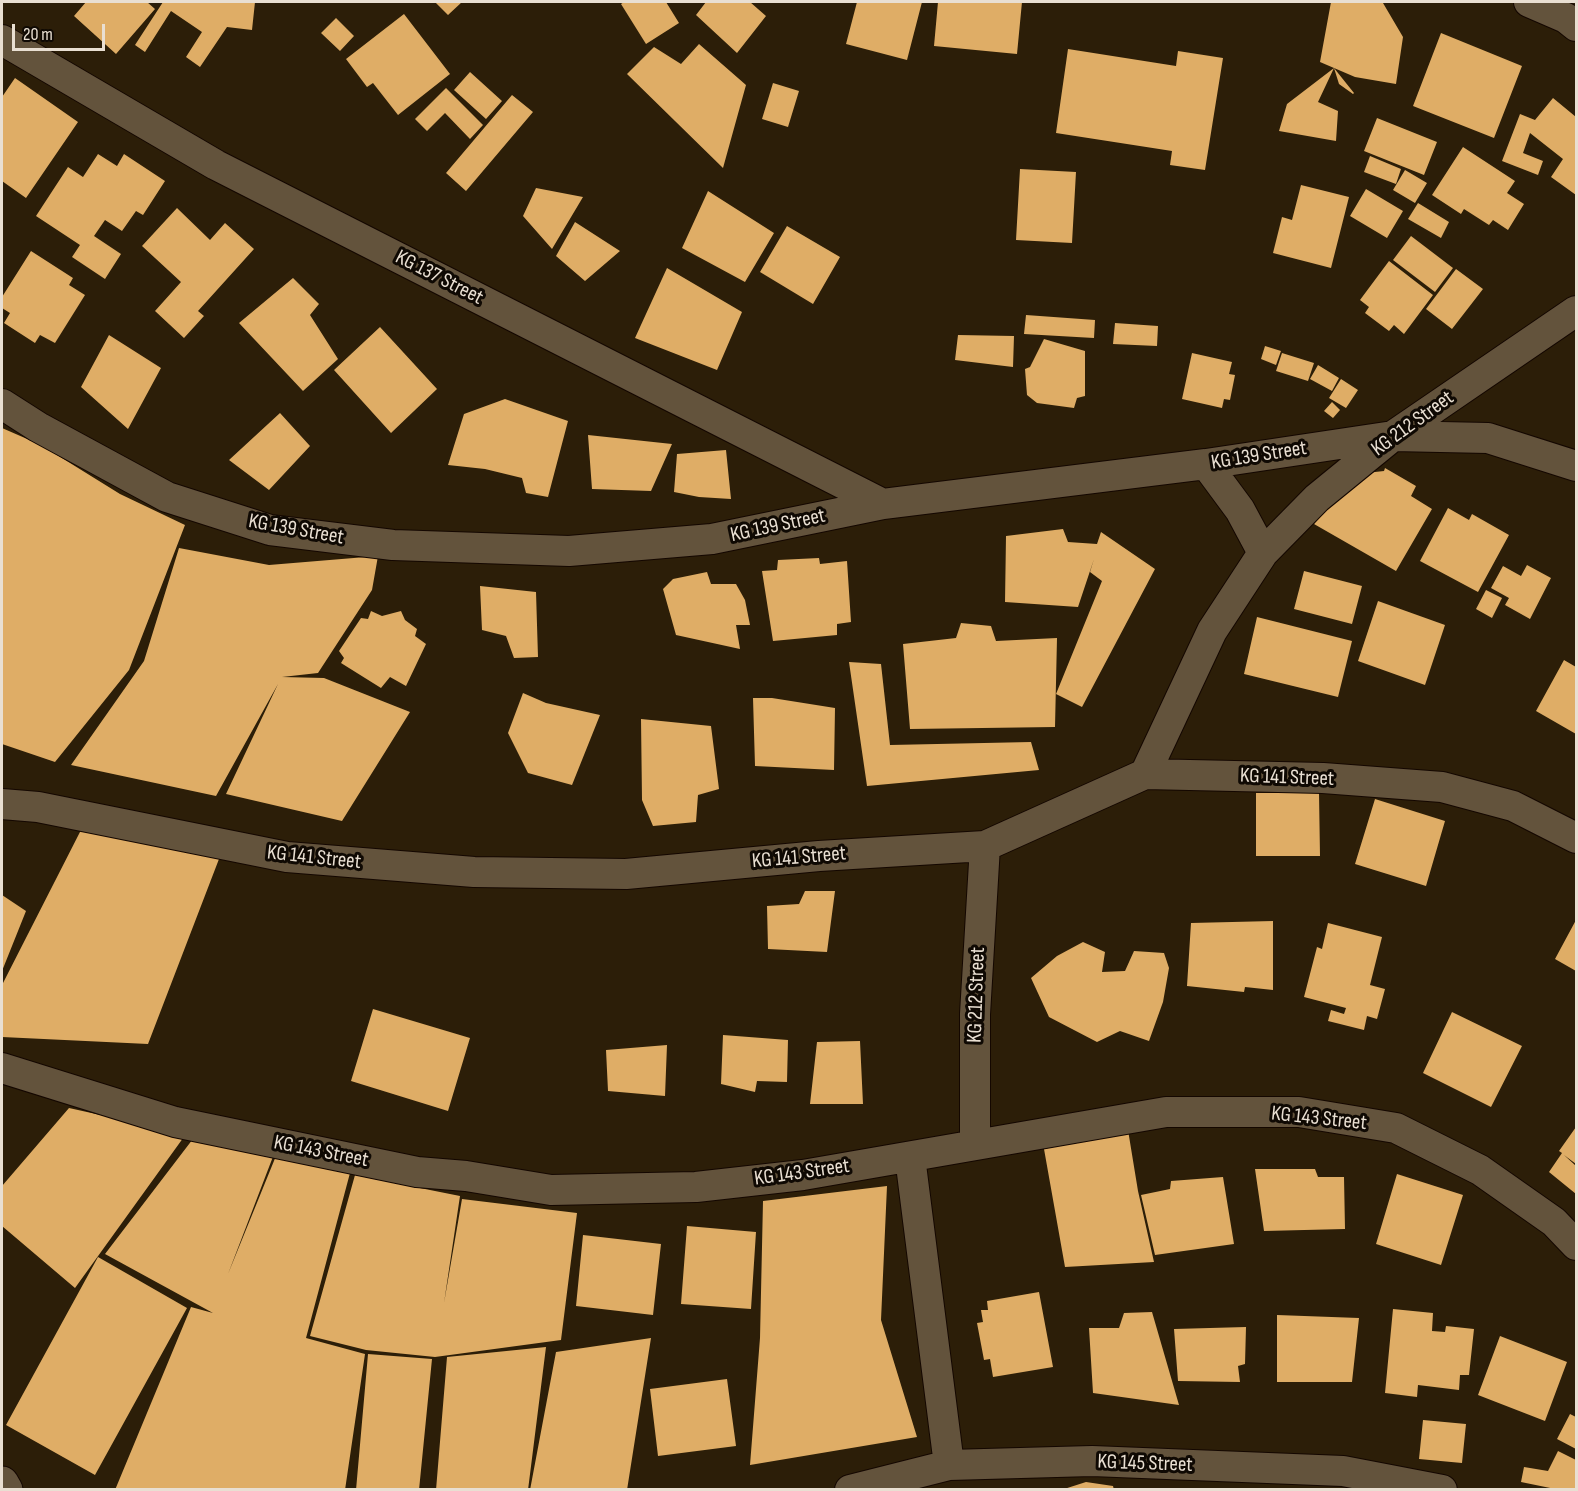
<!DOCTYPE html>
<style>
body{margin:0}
#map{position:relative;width:1578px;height:1491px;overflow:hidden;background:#2c1e08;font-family:"Sofia Sans Condensed",sans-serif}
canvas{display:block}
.frame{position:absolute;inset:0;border:3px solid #e9dfd2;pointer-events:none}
.scale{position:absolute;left:12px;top:24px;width:93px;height:27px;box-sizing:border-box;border:3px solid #e9dfd2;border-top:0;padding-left:8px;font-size:18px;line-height:21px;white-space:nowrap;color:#e9dfd2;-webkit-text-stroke:4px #0f0903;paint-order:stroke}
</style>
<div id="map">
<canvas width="1578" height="1491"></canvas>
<div class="frame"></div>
<div class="scale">20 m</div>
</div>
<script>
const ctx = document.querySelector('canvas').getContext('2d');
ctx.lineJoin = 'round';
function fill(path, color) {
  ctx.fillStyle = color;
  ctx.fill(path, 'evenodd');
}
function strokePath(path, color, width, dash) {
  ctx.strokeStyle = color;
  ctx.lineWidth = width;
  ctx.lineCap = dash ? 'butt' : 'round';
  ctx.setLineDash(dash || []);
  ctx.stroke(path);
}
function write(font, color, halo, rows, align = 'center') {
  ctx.font = font + ' "Sofia Sans Condensed",sans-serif';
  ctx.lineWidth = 6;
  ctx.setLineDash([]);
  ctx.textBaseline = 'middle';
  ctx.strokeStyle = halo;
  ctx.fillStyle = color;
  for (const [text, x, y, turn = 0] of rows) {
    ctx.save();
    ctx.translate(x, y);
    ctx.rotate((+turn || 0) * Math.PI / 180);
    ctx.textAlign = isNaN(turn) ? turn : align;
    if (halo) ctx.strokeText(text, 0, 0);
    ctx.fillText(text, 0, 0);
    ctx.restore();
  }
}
const building = new Path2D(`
 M86 2H147L155 9 116 54 74 16Z
 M163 2H255L252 30 227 27 200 67 186 57 202 32 171 11 145 52 135 45Z
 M435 2H462L448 15Z
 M624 2H666L679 23 646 44 621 4Z
 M706 2H750L766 16 737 53 696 15Z
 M857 2H922L907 60 846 44Z
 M938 2H1022L1017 54 934 46Z
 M1331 2 1383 3 1403 37 1396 84 1355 77 1334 68 1318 102 1338 111 1336 141 1279 131 1287 104 1334 68 1320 62Z
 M404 14 450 74 398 115 373 83 367 87 346 59Z
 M336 18 354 36 340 51 321 33Z
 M1441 33 1522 66 1494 138 1413 106Z
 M699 44 746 85 723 168 627 74 654 47 681 64Z
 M1068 49 1176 66 1178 51 1223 58 1205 170 1170 165 1172 151 1056 133Z
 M1334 68 1354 93 1353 94 1339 84Z
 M470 72 502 101 486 119 454 90Z
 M15 78 78 122 26 198 2 181V97Z
 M773 83 799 91 788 127 762 119Z
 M446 88 483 125 470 139 445 113 427 131 415 119Z
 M512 95 533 112 466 191 446 173Z
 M1553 98 1576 117V195L1551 177 1563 159 1530 133 1523 153 1543 161 1538 175 1502 161 1520 114 1535 120Z
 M1377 118 1437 142 1424 175 1364 151Z
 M1463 147 1515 181 1507 193 1524 204 1508 230 1493 220 1489 225 1464 209 1461 214 1432 195Z
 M98 154 117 166 124 154 165 181 143 215 136 211 122 231 105 220 94 236 121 254 105 279 72 257 80 245 36 216 68 167 83 177Z
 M1370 156 1401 169 1396 184 1364 172Z
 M1020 169 1076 172 1072 243 1016 240Z
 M1405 170 1427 183 1415 203 1393 190Z
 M1301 185 1349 197 1331 268 1273 253 1282 217 1292 220Z
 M536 188 583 197 552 249 523 216Z
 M1366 189 1403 211 1387 238 1350 216Z
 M708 191 774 233 745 282 682 248Z
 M1418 203 1449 222 1441 238 1408 219Z
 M177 208 210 240 225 223 254 249 198 311 204 316 184 338 155 311 181 282 142 246Z
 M575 222 620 251 585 281 556 256Z
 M787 226 840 257 813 304 760 272Z
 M1411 236 1453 268 1435 292 1393 260Z
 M31 251 73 278 69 285 85 295 55 343 40 335 35 343 4 323 10 313 2 308V297Z
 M1389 261 1433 295 1404 334 1394 325 1389 331 1365 313 1369 307 1360 300Z
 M667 268 742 312 717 370 635 338Z
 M1456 269 1483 289 1452 329 1426 309Z
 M293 278 319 304 310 315 338 359 303 391 239 323Z
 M1026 315 1095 320 1094 338 1024 334Z
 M1115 323 1158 326 1157 346 1113 344Z
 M380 327 437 389 391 433 334 370Z
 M109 335 161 368 128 429 81 387Z
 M958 335 1014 336 1013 367 955 360Z
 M1044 339 1085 351V396L1077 398 1074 408 1037 403 1027 395 1025 369 1030 367Z
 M1265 346 1281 351 1276 365 1261 359Z
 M1192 353 1232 362 1229 374 1235 375 1230 400 1224 399 1222 408 1182 399Z
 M1282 353 1314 363 1308 381 1276 371Z
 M1318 365 1339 378 1332 391 1310 379Z
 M1341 379 1358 390 1346 408 1329 398Z
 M505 399 568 421 548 497 526 493 522 478 485 469 448 465 464 414Z
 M1332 402 1340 410 1333 418 1324 411Z
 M280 413 310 446 269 490 229 460Z
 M2 428 41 445 120 494 185 525 129 670 55 762 2 744Z
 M588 435 672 444 651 491 592 489Z
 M726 450 731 499 699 497 674 492 677 454Z
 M1385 468 1416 486 1411 496 1432 509 1396 571 1314 524 1357 474 1384 471Z
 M1448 508 1469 520 1472 514 1509 535 1478 592 1420 561Z
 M1063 529 1068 542 1097 544 1101 532 1155 569 1082 707 1056 694 1102 581 1090 572 1094 559 1078 607 1005 602 1006 536Z
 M179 548 269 565 378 556 372 590 318 673 282 677 324 678 410 712 342 821 226 794 278 684 216 796 71 765 144 661Z
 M819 558 820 564 847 561 851 622 837 624V635L773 641 762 571 777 570 778 560Z
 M1527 565 1551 578 1530 619 1505 605 1509 598 1491 588 1503 566 1521 576Z
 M1304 571 1362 586 1352 624 1294 609Z
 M707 572 711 584H736L745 600 750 625H736L740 649 676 635 663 589 673 579Z
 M480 586 536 592 538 657 514 658 506 636 482 630Z
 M1486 590 1502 598 1492 618 1476 609Z
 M1378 601 1445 625 1425 685 1358 661Z
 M371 611 382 616 401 611 405 620 417 629 415 636 426 644 406 686 390 677 381 688 341 663 344 658 339 651 361 618 368 619Z
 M1257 617 1352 641 1338 697 1244 674Z
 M961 623 991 626 996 641 1057 638 1055 727 910 729 903 644 956 638Z
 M1564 660 1576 667V734L1536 711Z
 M849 662 881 664 890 745 1031 742 1039 770 867 786Z
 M523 693 546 703 600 715 572 785 528 773 508 733Z
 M753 698H772L835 708 834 770 755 766Z
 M641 719 711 726 719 789 698 795 696 822 653 826 642 800Z
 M1256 793H1319L1320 856H1256Z
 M1375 799 1445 821 1426 886 1355 864Z
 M81 830 219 859 148 1044 2 1037V985Z
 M805 891H835L827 952 768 949 767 906 799 904Z
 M2 895 26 911 2 971Z
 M1576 920V971L1555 959Z
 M1273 921V990L1245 987 1244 992 1187 986 1191 923Z
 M1328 923 1382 937 1370 985 1385 989 1377 1019 1367 1016 1364 1030 1328 1021 1331 1010 1344 1014 1346 1008 1304 997 1317 947 1322 949Z
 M1083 942 1105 952 1102 972 1125 971 1134 951 1164 953 1169 968 1163 1002 1149 1041 1120 1031 1097 1042 1049 1017 1031 978 1057 956Z
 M373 1009 470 1038 448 1111 351 1081Z
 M1452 1012 1522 1046 1491 1107 1423 1073Z
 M723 1035 788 1040 787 1082 757 1081 755 1092 721 1084Z
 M860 1041 863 1104H810L817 1042Z
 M667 1045 665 1096 608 1091 606 1050Z
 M69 1108 186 1134 75 1288 2 1226V1186Z
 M1576 1127V1164L1564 1155 1576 1166V1194L1549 1172 1562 1153 1559 1151Z
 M1128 1130 1138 1191 1154 1262 1065 1267 1044 1149Z
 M199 1131 274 1154 228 1274 278 1151 350 1173 306 1338 365 1354 345 1490H115L191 1307 213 1313 105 1254Z
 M1255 1169H1315L1318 1177H1344L1345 1229 1264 1231Z
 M1397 1174 1463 1195 1441 1265 1376 1244Z
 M355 1175 460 1196 444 1303 462 1199 577 1213 561 1340 435 1357 366 1350 310 1336Z
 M1223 1177 1234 1244 1155 1255 1141 1195 1170 1189 1171 1181Z
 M887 1186 881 1320 917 1437 750 1465 760 1338 763 1201Z
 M687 1226 756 1232 751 1309 681 1304Z
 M583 1235 661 1244 653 1315 576 1306Z
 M98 1257 187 1308 95 1475 6 1425Z
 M1039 1292 1053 1367 993 1377 990 1359 984 1360 977 1323 983 1322 981 1310H988L987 1301Z
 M1393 1309 1433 1313 1432 1331 1445 1332 1446 1326 1474 1329 1469 1375H1460L1459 1390 1418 1385 1417 1397 1385 1393Z
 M1152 1312 1179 1405 1093 1393 1089 1328H1119L1124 1313Z
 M1277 1315 1359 1318 1352 1382H1277Z
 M1246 1327 1245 1364 1238 1366 1240 1382 1178 1381 1174 1329Z
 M1500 1336 1567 1362 1545 1421 1478 1395Z
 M651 1338 627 1490H530L556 1352Z
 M546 1347 528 1490H436L447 1357Z
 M368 1354 432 1359 419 1490H356Z
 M727 1379 736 1446 658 1456 650 1389Z
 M1570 1414 1576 1417V1449L1557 1439Z
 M1423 1420 1466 1424 1462 1463 1419 1459Z
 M1558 1451 1576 1460V1490H1560L1521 1482 1524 1467 1548 1471Z
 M1086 1482 1113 1486 1114 1490H1061Z`);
const minor = new Path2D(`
 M1529 2 1566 18 1576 26
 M2 40 216 165 883 504
 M2 404 38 427 167 497 270 530 393 545 569 551 712 539 883 504 1206 464 1393 436 1488 438 1576 466
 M1206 464 1240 510 1263 553
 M1145 774 1212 631 1263 553 1317 498 1393 436 1576 311
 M2 804 38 807 287 857 474 872 626 874 819 856 985 846 1145 774 1323 778 1442 787 1513 806 1576 838
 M2 1068 175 1122 417 1172 466 1176 551 1190 696 1187 803 1175 1166 1112H1299L1396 1128 1480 1170 1554 1222 1576 1245
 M975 1145V1014L985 846
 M910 1157 949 1465
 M850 1490 949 1465 1092 1461 1343 1471 1442 1490`);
const tertiary = new Path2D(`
 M2 1483 6 1490`);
const streetNames = [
 ["KG 137 Street",439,278,27],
 ["KG 212 Street",1413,424,-36],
 ["KG 139 Street",1259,456,-9],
 ["KG 139 Street",778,526,-12],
 ["KG 139 Street",296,530,10],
 ["KG 141 Street",1287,778,2],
 ["KG 141 Street",314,858,6],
 ["KG 141 Street",799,858,-5],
 ["KG 212 Street",977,995,-88],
 ["KG 143 Street",1319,1119,6],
 ["KG 143 Street",321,1152,11],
 ["KG 143 Street",802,1173,-8],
 ["KG 145 Street",1145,1464,2]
];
fill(building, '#dfad66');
strokePath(minor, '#140700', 32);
strokePath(tertiary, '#140700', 35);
strokePath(minor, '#63533c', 30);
strokePath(tertiary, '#63533c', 33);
write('21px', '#e9dfd2', '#0f0903', streetNames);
</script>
